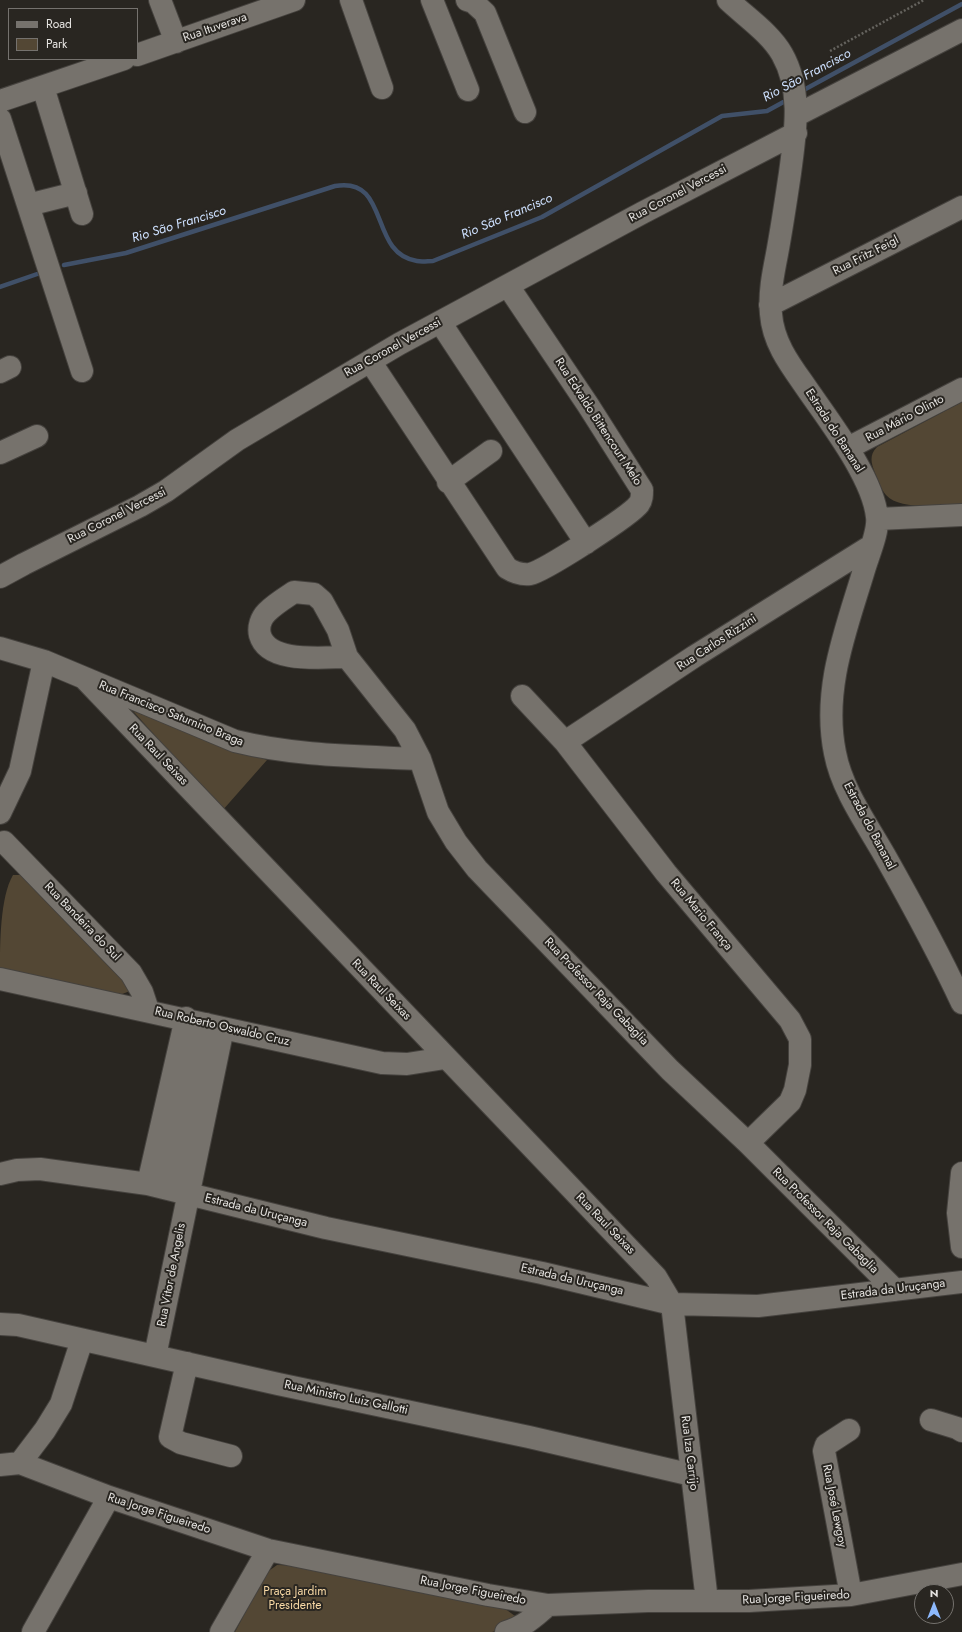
<!DOCTYPE html>
<meta charset="utf-8">
<style>
body{margin:0}
#map{position:relative;width:962px;height:1632px;overflow:hidden;background:#292621;font-family:Jost,sans-serif}
canvas{display:block}
.legend{position:absolute;left:8px;top:8px;width:130px;height:52px;box-sizing:border-box;background:#292621;border:1px solid #75726e;margin:0;padding:5px 7px;list-style:none;font-size:12px;color:#e6e4e1}
.legend li{display:flex;align-items:center;gap:8px;height:20px}
.legend b{width:20px;border:1px solid #75726e}
.north{position:absolute;left:914px;top:1584px;width:40px;height:40px;box-sizing:border-box;background:#292621;border:1px solid #75726e;border-radius:50%;rotate:0deg;font-size:11px;font-weight:700;line-height:16px;text-align:center;color:#e6e4e1}
.north::after{content:'';display:block;margin:auto;width:14px;height:18px;background:#8db9fc;clip-path:polygon(50% 0,100% 100%,50% 72%,0 100%)}
</style>
<div id="map">
<canvas width="962" height="1632"></canvas>
<ul class="legend">
<li><b style="height:5px;background:#76726c"></b>Road</li>
<li><b style="height:11px;background:#534734"></b>Park</li>
</ul>
<div class="north">N</div>
</div>
<script>
const ctx = document.querySelector('canvas').getContext('2d');
ctx.lineJoin = 'round';
function fill(path, color) {
  ctx.fillStyle = color;
  ctx.fill(path, 'evenodd');
}
function strokePath(path, color, width, dash) {
  ctx.strokeStyle = color;
  ctx.lineWidth = width;
  ctx.lineCap = dash ? 'butt' : 'round';
  ctx.setLineDash(dash || []);
  ctx.stroke(path);
}
function write(font, color, halo, rows, align = 'center') {
  ctx.font = font + ' Jost,sans-serif';
  ctx.lineWidth = 4;
  ctx.setLineDash([]);
  ctx.textBaseline = 'middle';
  ctx.strokeStyle = halo;
  ctx.fillStyle = color;
  for (const [text, x, y, turn = 0] of rows) {
    ctx.save();
    ctx.translate(x, y);
    ctx.rotate((+turn || 0) * Math.PI / 180);
    ctx.textAlign = isNaN(turn) ? turn : align;
    if (halo) ctx.strokeText(text, 0, 0);
    ctx.fillText(text, 0, 0);
    ctx.restore();
  }
}
const green = new Path2D(`
 M962 402V504C943 505 900 511 886 495 881 490 878 479 875 473 871 463 869 455 877 447Z
 M133 711 267 760 222 811Z
 M13 875H23L128 977 130 991 117 996 0 973C0 944 0 897 13 875Z
 M277 1565 311 1566 504 1608 515 1616 509 1627 492 1632H235L266 1573Z`);
const stream = new Path2D(`
 M800 92 962 4
 M64 265 126 253 335 186C391 176 368 254 417 261 422 262 428 261 433 261L542 217 722 116 767 111 789 99
 M0 287 43 272`);
const path = new Path2D(`
 M830 51 924 0`);
const minor = new Path2D(`
 M160 0 176 42
 M351 0 382 88
 M432 0 468 90
 M467 0 473 2 485 13 525 112
 M728 0C746 17 770 33 782 54 803 91 795 134 790 173 786 200 782 227 777 254 773 274 769 294 771 314 773 341 788 362 803 383 826 417 873 476 877 517 879 531 868 556 864 570 846 630 822 689 835 753 842 790 867 824 885 856 912 904 939 953 962 1003
 M137 55 294 0
 M43 87 82 214
 M0 101 124 59
 M797 115 962 30
 M0 119 82 371
 M28 205 76 193
 M770 305 962 207
 M440 322 586 543
 M370 361 507 568C515 573 521 575 530 574 544 571 630 516 639 504 642 500 642 495 642 490L588 405 508 286
 M0 372 10 367
 M848 448 962 389
 M0 453 37 436
 M448 482 491 451
 M878 519 962 515
 M0 577 24 564 140 506 166 491 237 440 399 344 642 213 796 133
 M0 648 44 661 235 741C295 756 358 756 420 759
 M347 657C323 657 268 664 260 635 258 627 261 618 267 612 275 604 285 598 294 592L314 594 322 601 338 630 347 657 405 730 420 759 438 812 456 842 477 869 670 1070 748 1143 895 1290
 M85 679 656 1277 672 1304 707 1601
 M522 696 565 742 666 873 790 1020 800 1039V1065L795 1090 790 1102 748 1143
 M565 742 695 656 871 546
 M0 813 20 771 44 661
 M4 842 131 973 142 992 148 1010
 M0 979 382 1063 407 1064 445 1058
 M962 1173 958 1213 962 1247
 M0 1174 17 1170 40 1169 148 1184 326 1228 542 1273 672 1304 758 1306 962 1282
 M148 1184 186 1018
 M168 1189 206 1024
 M0 1324 18 1325 278 1384 529 1437 692 1475
 M155 1356 223 1028
 M187 1363 170 1437 181 1443 231 1456
 M931 1420 957 1428 962 1431
 M849 1430 826 1445 824 1451 851 1595
 M20 1463 45 1430 61 1404 82 1340
 M0 1465 20 1463 109 1497 268 1550 488 1595 548 1605 648 1601H749L851 1595 962 1574
 M33 1632 109 1497
 M221 1632 268 1550
 M506 1632C523 1627 535 1617 548 1605`);
const streetNames = [
 ["Rua Ituverava",215,28,-19],
 ["Rua Coronel Vercessi",678,194,-28],
 ["Rua Fritz Feigl",866,256,-27],
 ["Rua Coronel Vercessi",393,348,-29],
 ["Rua Mário Olinto",905,419,-28],
 ["Rua Edvaldo Bittencourt Melo",598,422,57],
 ["Estrada do Bananal",834,431,57],
 ["Rua Coronel Vercessi",117,516,-27],
 ["Rua Carlos Rizzini",717,643,-33],
 ["Rua Francisco Saturnino Braga",171,714,22],
 ["Rua Raul Seixas",158,755,46],
 ["Estrada do Bananal",869,826,62],
 ["Rua Mario França",701,915,50],
 ["Rua Bandeira do Sul",82,922,46],
 ["Rua Raul Seixas",381,990,46],
 ["Rua Professor Raja Gabaglia",596,992,46],
 ["Rua Roberto Oswaldo Cruz",222,1027,13],
 ["Estrada da Uruçanga",256,1211,14],
 ["Rua Professor Raja Gabaglia",825,1221,45],
 ["Rua Raul Seixas",605,1224,46],
 ["Rua Vitor de Angelis",172,1275,-79],
 ["Estrada da Uruçanga",572,1280,13],
 ["Estrada da Uruçanga",893,1290,-7],
 ["Rua Ministro Luiz Gallotti",346,1398,12],
 ["Rua Iza Carrijo",689,1453,83],
 ["Rua José Lewgoy",834,1506,79],
 ["Rua Jorge Figueiredo",159,1514,18],
 ["Rua Jorge Figueiredo",473,1591,11],
 ["Rua Jorge Figueiredo",796,1598,-3]
];
const parkNames = [
 ["Praça Jardim",295,1592],
 ["Presidente",295,1606]
];
const waterNames = [
 ["Rio São Francisco",807,76,-28],
 ["Rio São Francisco",507,217,-23],
 ["Rio São Francisco",179,225,-17]
];
fill(green, '#534734');
strokePath(stream, '#405068', 4.5);
strokePath(minor, '#45423e', 24);
strokePath(path, '#65635e', 2.5, [2, 2]);
strokePath(minor, '#76726c', 22);
write('12px', '#e6e4e1', '#292621', streetNames);
write('12px', '#f8d9a5', '#292621', parkNames);
write('italic 13px', '#cee1ff', '#292621', waterNames);
</script>
